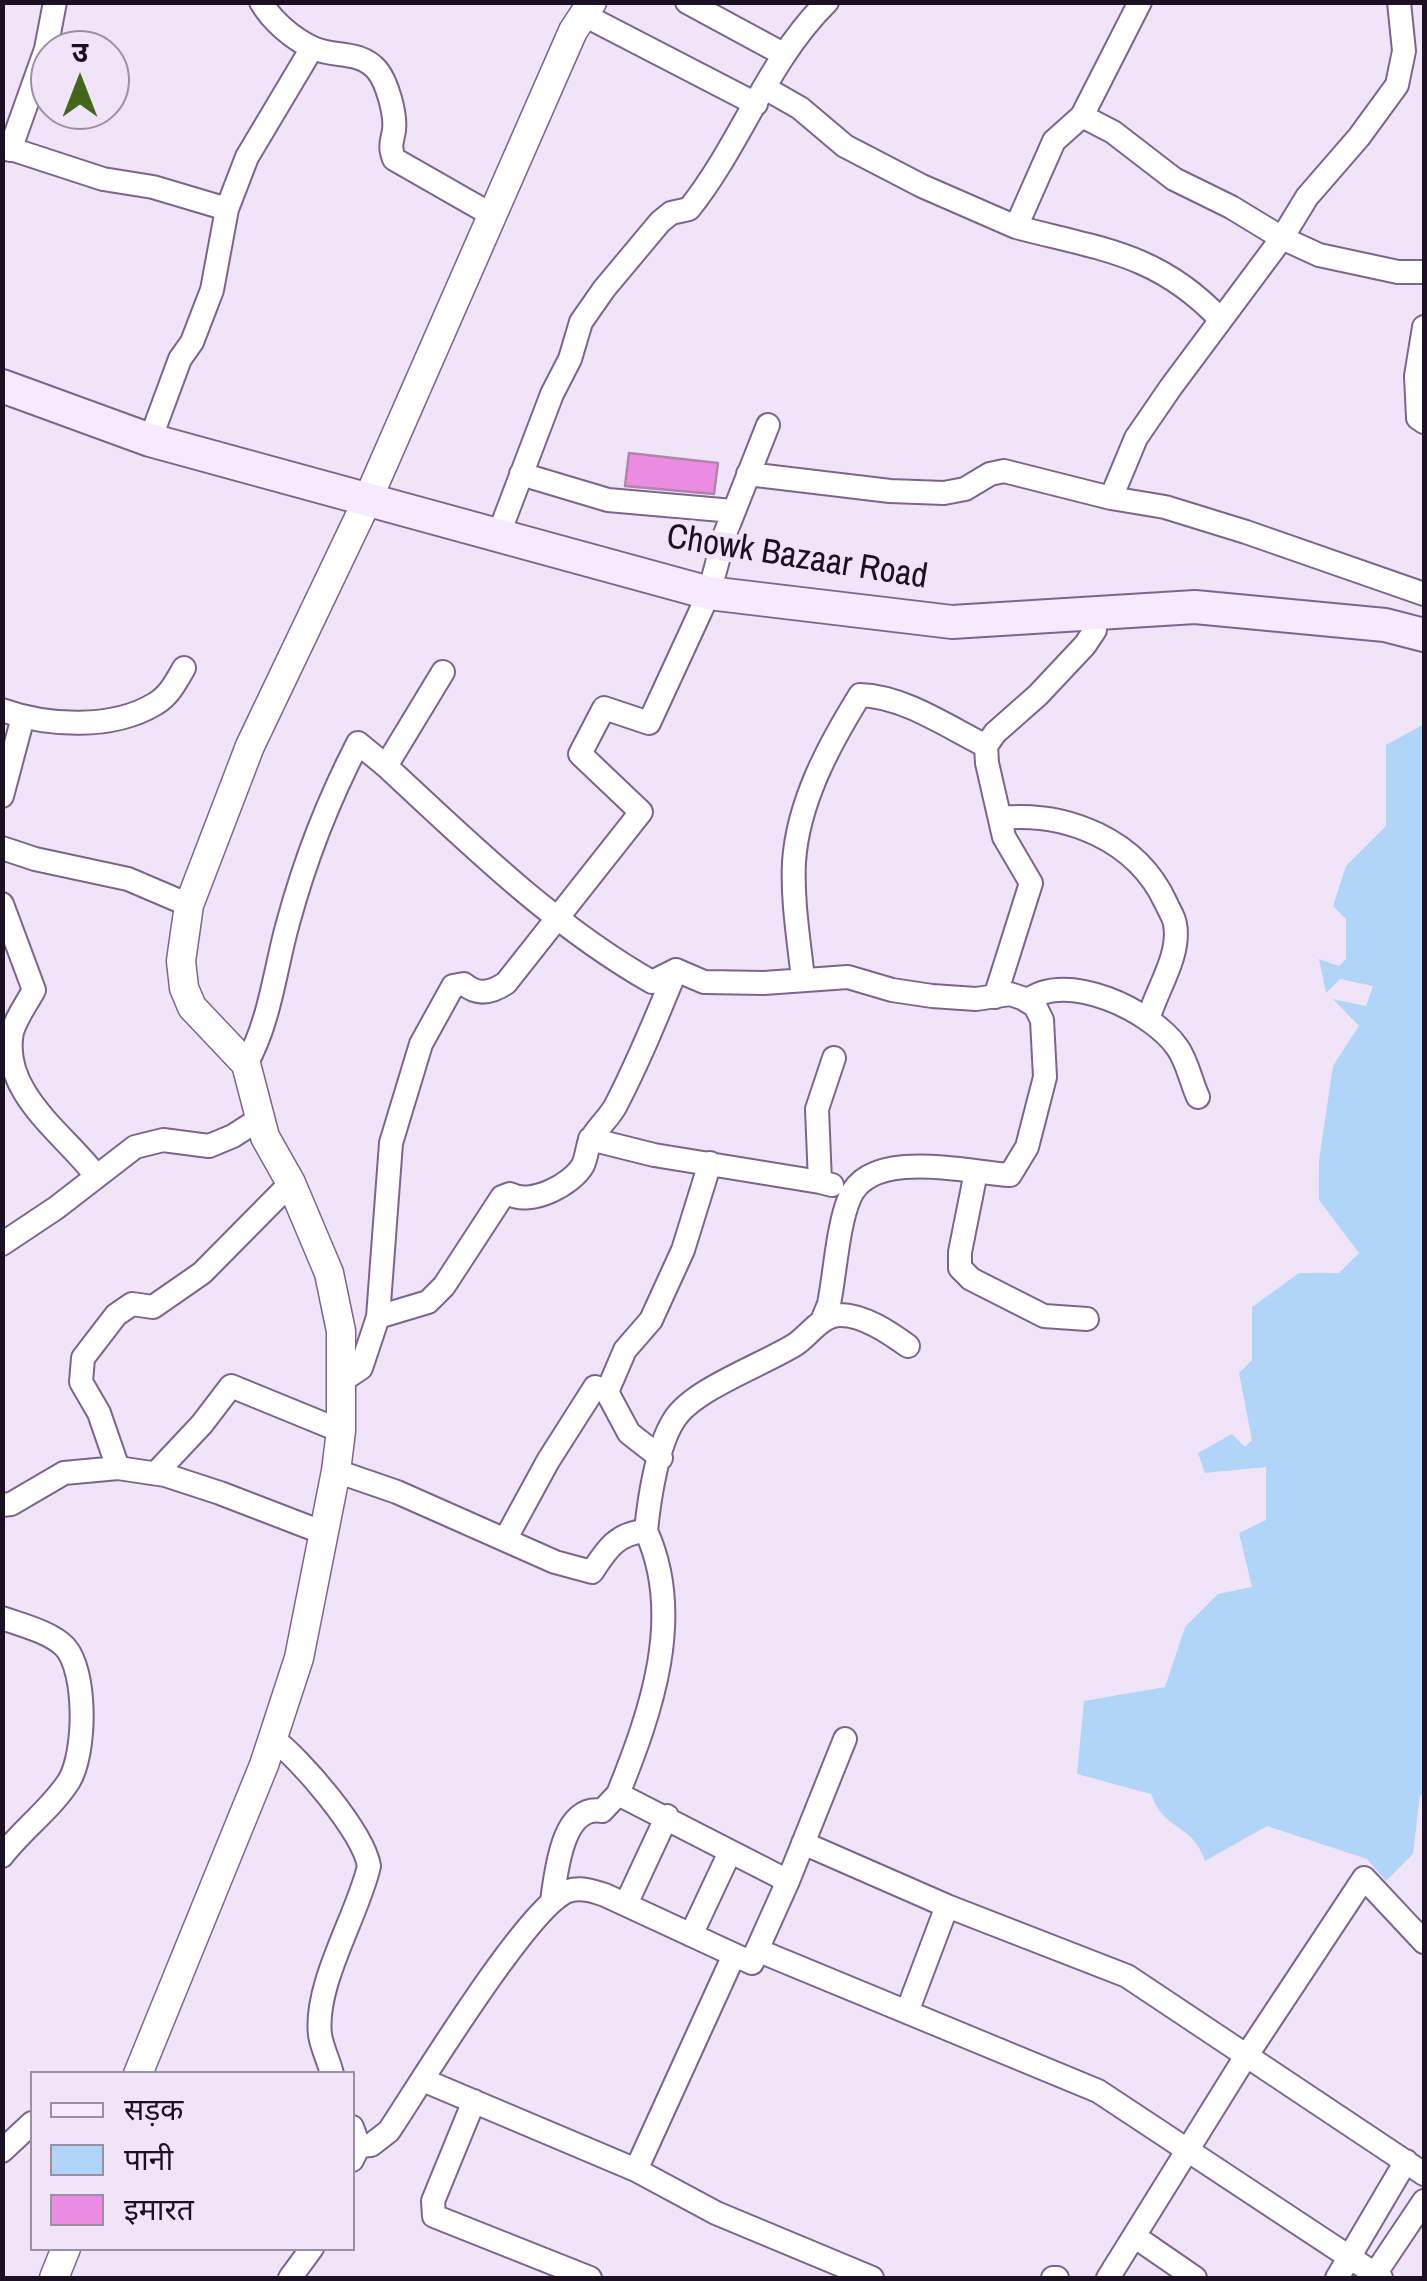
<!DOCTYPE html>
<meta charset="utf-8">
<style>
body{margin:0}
#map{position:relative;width:1427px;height:2281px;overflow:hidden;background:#f0e5f8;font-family:"Archivo Narrow","Noto Sans Devanagari",sans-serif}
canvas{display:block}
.frame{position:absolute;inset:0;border:5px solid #1b1122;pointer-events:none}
.legend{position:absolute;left:30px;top:2071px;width:325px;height:180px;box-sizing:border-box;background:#f0e5f8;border:2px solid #9b90a2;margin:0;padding:12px 18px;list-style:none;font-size:30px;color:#1b1122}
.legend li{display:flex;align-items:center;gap:20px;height:50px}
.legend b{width:50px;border:2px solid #9b90a2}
.north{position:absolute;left:30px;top:30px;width:100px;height:100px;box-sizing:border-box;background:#f0e5f8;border:2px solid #9b90a2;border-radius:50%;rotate:0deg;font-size:28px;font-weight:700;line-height:40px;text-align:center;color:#1b1122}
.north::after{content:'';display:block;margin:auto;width:35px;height:45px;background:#44651c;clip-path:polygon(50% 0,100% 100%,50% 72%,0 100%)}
</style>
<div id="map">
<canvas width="1427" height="2281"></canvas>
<div class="frame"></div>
<ul class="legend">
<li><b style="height:12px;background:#f6ebfe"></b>सड़क</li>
<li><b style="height:28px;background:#b1d4f9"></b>पानी</li>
<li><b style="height:28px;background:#ec8be2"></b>इमारत</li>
</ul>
<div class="north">उ</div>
</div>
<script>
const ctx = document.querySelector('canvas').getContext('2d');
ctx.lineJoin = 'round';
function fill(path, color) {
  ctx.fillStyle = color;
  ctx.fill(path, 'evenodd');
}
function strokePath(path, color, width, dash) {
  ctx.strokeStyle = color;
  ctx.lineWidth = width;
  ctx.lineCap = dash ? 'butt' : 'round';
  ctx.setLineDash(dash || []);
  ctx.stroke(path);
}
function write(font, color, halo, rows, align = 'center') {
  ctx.font = font + ' "Archivo Narrow",sans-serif';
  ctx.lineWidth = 10;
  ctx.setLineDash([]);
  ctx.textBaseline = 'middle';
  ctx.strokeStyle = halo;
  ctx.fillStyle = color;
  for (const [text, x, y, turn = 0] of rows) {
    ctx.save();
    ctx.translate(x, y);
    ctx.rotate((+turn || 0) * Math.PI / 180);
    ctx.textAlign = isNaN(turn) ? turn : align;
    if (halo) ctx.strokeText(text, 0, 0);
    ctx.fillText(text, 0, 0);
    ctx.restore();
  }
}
const water = new Path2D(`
 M1424 724V1796L1420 1795 1413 1854 1386 1881 1367 1859 1267 1826 1205 1861C1192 1822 1165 1833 1151 1794L1077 1774 1084 1701 1165 1687 1185 1627 1218 1594 1252 1587 1239 1533 1266 1520V1467L1205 1473 1198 1453 1232 1434 1245 1447 1252 1440 1239 1373 1252 1360V1307L1299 1273H1339L1359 1253 1319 1200V1160L1333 1066 1359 1026 1333 999 1366 1006 1373 986 1340 979 1326 993 1319 959 1339 966 1346 959V919L1333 906 1346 866 1386 826V745Z`);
const building = new Path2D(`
 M629 453 718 463 714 494 625 486Z`);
const minor = new Path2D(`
 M261 2C272 21 293 39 313 48 335 58 360 50 377 70 387 82 396 114 394 130 392 143 389 145 394 159L492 215
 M687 2 783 54
 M1140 2 1082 116 1113 132 1174 179 1231 207 1282 238 1319 255 1398 272H1424
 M584 15 756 104
 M765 88 800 108 845 146 922 186 1016 227
 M1082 116 1054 141 1016 227C1099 249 1158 253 1220 319
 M2 146 103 179 153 187 227 209 212 290 192 342 180 359 150 440
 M10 150 46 49 55 2
 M227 209 247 157 312 48
 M1424 327 1416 376 1418 418 1424 422
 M521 474 608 500 733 511
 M748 474 890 491 944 493 965 489 990 474 1004 471 1111 498 1165 507 1246 532 1424 594
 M1111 498 1136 438 1171 387 1282 238 1307 197 1359 137 1397 85 1404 51 1399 2
 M498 536 552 394 570 359 581 322 604 289 660 222 671 213 689 209C741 144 767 61 827 2
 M2 710C47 726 112 730 155 704 169 696 176 682 184 668
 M386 766C470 844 552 925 652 982L676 970 704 982 764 983 848 977 892 990 932 996 976 999 1010 994 1022 998 1035 1006 1042 1020 1045 1077 1027 1147 1010 1175C970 1173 872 1147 850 1197 838 1223 835 1274 829 1304L822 1321
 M2 796 23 717
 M1000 818C1067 811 1137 840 1166 903 1169 910 1174 917 1175 924 1181 956 1156 990 1148 1020
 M2 848 35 859 128 879 189 905
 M2 904 34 990C27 1003 16 1018 12 1032 0 1093 66 1135 96 1176
 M803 979C799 941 792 901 794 862 798 802 829 745 860 695 903 696 948 727 986 746
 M995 997 1031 883 1004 837 987 763 986 746 995 733 1038 695 1085 645 1095 630 1094 614
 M1027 1001C1066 969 1152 1011 1177 1047 1187 1060 1191 1082 1198 1097
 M246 1064C270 1022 275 969 288 923 305 860 328 801 358 743L386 766 443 672
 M590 1139 654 1155 820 1182
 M976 1172 960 1252V1268L971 1279 1044 1316 1087 1319
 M832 1185 820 1182 817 1109 834 1058
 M2 1244 56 1208 135 1147 163 1140 209 1146 233 1136 261 1118
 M378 1317 391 1143 421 1044 453 986 464 984C478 996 491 993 506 983L641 812 580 754 604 708 649 723 709 593 725 534 768 425
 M343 1380 361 1368 378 1317 428 1302 444 1286 502 1197 510 1194C530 1206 572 1185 583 1165 586 1159 587 1150 589 1143 595 1129 609 1119 616 1105 639 1061 657 1016 676 970
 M607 1392 629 1433 661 1458
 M118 1468 99 1413 81 1382 83 1358 116 1315 132 1304 153 1307 202 1273 291 1183
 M336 1471 397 1492 555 1562 592 1572C607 1549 617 1533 646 1531 649 1500 657 1446 674 1420 693 1389 763 1365 796 1344 809 1335 822 1315 840 1315 864 1315 890 1333 908 1346
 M156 1473 202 1424 231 1386 341 1431
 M2 1505 11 1504 64 1473 118 1468 165 1475 220 1493 324 1533
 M646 1531C685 1616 651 1712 618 1794L788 1881 757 1950 1098 2091 1381 2278
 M506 1538 548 1461 595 1387 607 1392 625 1350 651 1320 683 1250 710 1163
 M2 1618C21 1625 51 1632 65 1647 87 1671 86 1753 69 1781 51 1809 23 1829 2 1856
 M272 1738C301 1759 363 1832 369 1866 358 1915 314 1984 320 2035 322 2048 329 2061 332 2074
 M803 1843 947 1906 1127 1976 1424 2174
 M788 1881 845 1739
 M552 1901C556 1874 562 1803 602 1811L618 1794
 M626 1904 667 1816
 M691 1935 730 1852
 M734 1955 636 2170 716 2213 872 2278
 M907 2012 947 1906
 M423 2080 636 2170
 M474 2101 433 2201 434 2216 590 2278
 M352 2127 359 2146 352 2160
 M359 2146 371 2145 389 2131C419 2086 528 1906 568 1891 581 1887 593 1891 605 1895L752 1963 757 1950
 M2 2151 32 2123
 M1134 2236 1195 2278
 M1375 2274 1424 2201
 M290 2278 312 2248
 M1053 2278H1057
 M1108 2278 1241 2064 1364 1878 1424 1942
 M1337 2278 1406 2161`);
const tertiary = new Path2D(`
 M138 2074 264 1765 299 1658 336 1471 341 1431V1331L329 1273 291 1183 265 1137 246 1064 192 1007 184 988 181 961 189 905 250 746 367 501 573 31 592 2
 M54 2278 66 2248`);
const secondary = new Path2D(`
 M2 386 150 440 709 593 952 622 1195 607 1385 625 1424 635`);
const streetNames = [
 ["Chowk Bazaar Road",797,558,9]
];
fill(water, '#b1d4f9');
fill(building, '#ec8be2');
strokePath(building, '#af85aa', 2.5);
strokePath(minor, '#7d648f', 26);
strokePath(tertiary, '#7d648f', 31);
strokePath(secondary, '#7d648f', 36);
strokePath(minor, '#fff', 22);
strokePath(tertiary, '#fff', 28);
strokePath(secondary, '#f6ebfe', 32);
write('35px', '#1b1122', '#f0e5f8', streetNames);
</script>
